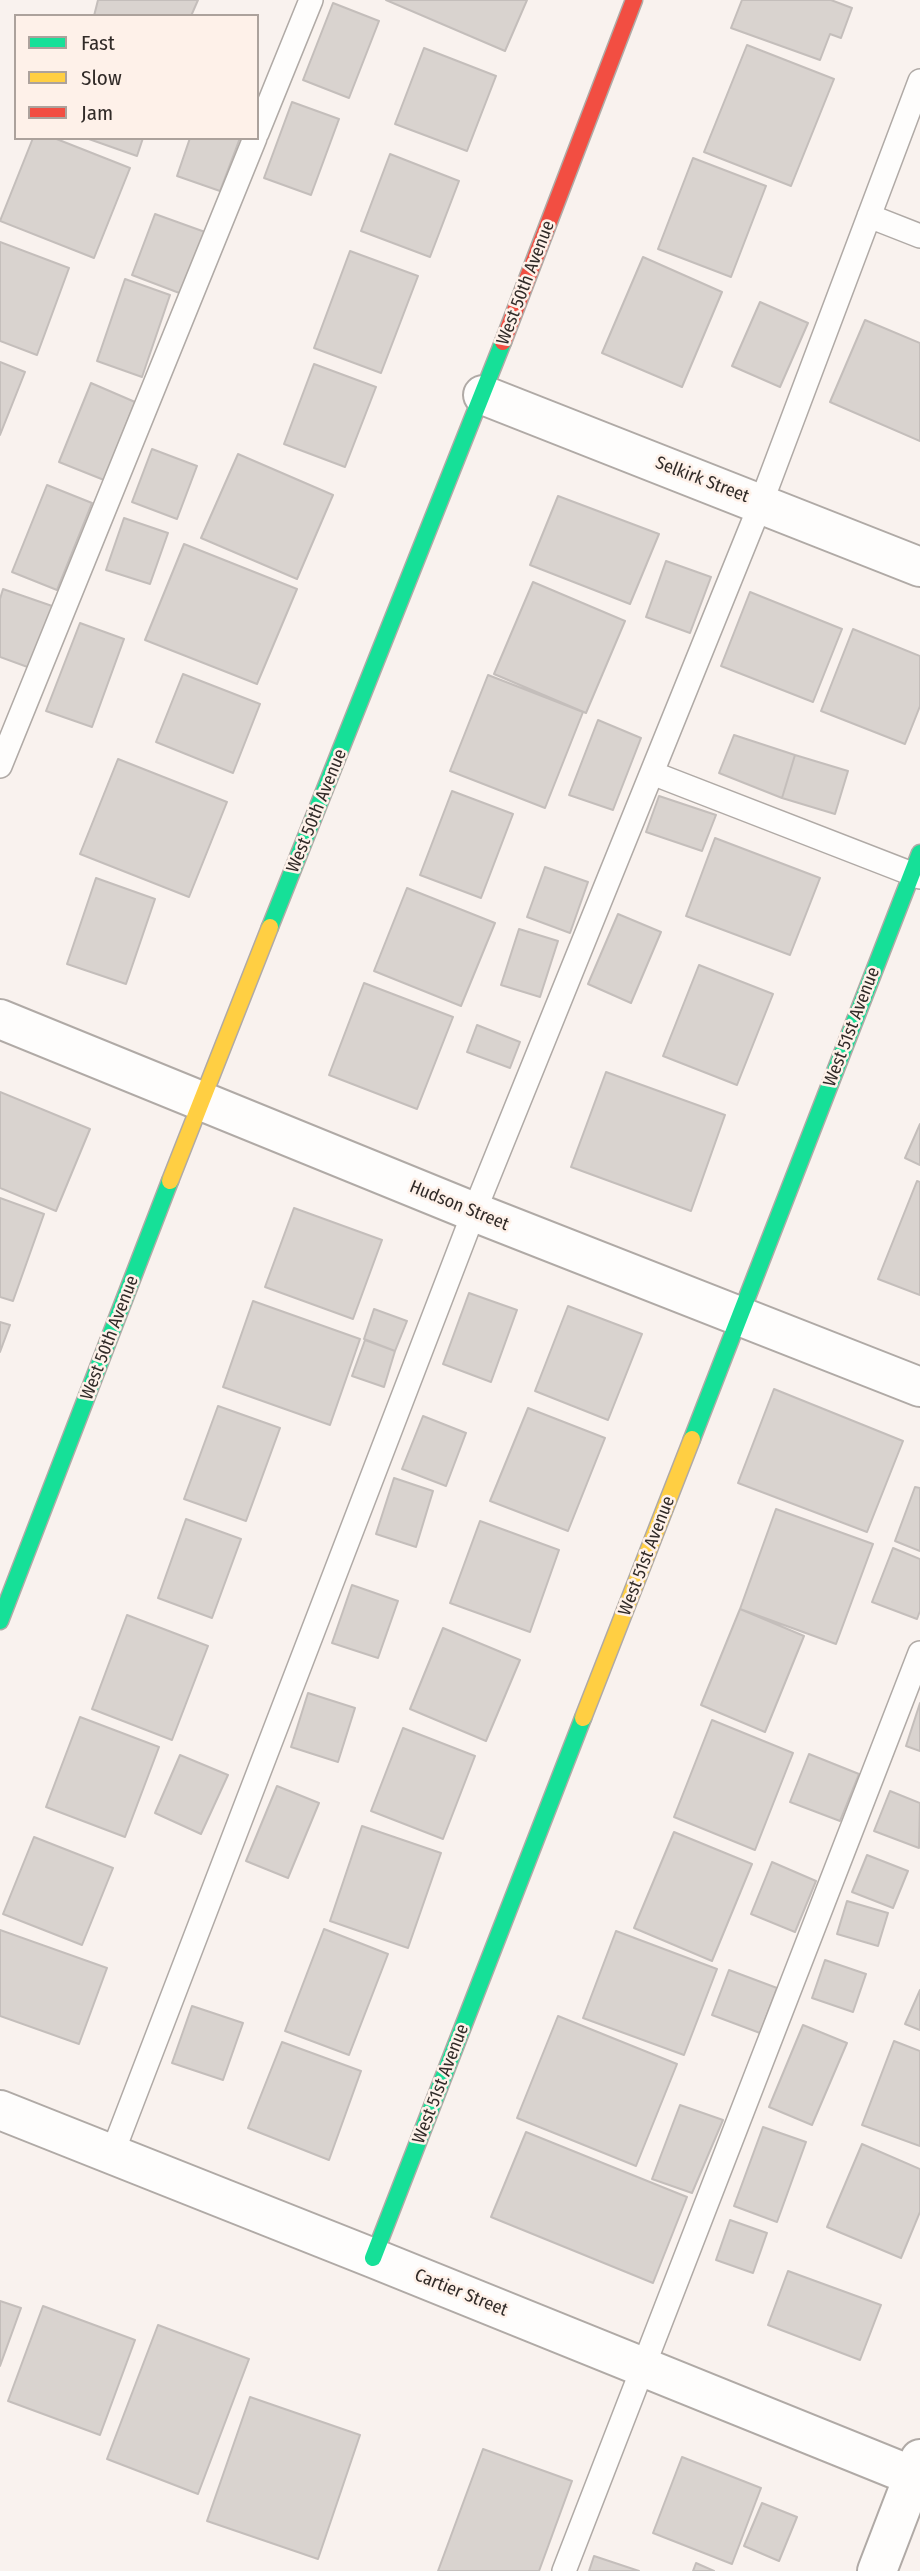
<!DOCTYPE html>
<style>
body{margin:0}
#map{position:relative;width:920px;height:2571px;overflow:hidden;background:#f9f2ee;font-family:"Fira Sans Condensed",sans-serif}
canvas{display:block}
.legend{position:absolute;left:14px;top:14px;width:245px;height:126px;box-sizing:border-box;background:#fef1e9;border:2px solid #aca29c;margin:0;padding:9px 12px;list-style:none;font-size:21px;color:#312b28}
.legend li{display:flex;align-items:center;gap:14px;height:35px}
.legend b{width:35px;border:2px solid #aca29c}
</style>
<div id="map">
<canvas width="920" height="2571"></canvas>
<ul class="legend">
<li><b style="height:9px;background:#16e098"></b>Fast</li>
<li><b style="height:9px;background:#ffcf43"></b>Slow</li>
<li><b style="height:9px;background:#f24e42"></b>Jam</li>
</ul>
</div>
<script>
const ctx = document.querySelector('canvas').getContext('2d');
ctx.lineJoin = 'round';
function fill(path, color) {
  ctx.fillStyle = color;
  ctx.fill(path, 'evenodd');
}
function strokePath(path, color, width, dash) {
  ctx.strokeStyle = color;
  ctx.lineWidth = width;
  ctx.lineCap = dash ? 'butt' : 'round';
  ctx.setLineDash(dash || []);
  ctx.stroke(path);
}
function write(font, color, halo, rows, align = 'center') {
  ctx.font = font + ' "Fira Sans Condensed",sans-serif';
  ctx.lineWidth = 5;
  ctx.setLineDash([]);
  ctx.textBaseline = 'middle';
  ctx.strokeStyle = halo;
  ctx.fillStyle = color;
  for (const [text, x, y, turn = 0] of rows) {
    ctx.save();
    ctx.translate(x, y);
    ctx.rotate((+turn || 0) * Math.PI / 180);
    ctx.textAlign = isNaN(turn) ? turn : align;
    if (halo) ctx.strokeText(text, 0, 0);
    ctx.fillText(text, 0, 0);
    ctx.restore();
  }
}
const building = new Path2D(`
 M98 0H198L191 16H94Z
 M386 0H527L505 51Z
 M742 0H831L852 8 841 38 830 34 820 60 731 28Z
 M333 3 379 21 349 98 303 80Z
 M747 45 834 79 791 186 704 152Z
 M424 48 496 76 467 151 395 124Z
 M292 102 339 119 311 195 264 178Z
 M33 138H54L130 168 94 258 0 221Z
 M86 138H143L137 156Z
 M190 138H240L220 191 177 176Z
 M390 154 459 181 430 257 361 231Z
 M693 158 766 186 731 277 658 249Z
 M155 214 205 232 182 294 132 275Z
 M0 242 69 268 37 355 0 341Z
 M350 251 418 276 381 373 314 348Z
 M643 257 722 292 682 387 602 353Z
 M125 279 170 295 142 377 97 361Z
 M760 302 808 323 780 387 732 366Z
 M865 320 920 343V441L830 402Z
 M0 362 25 372 0 435Z
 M314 364 376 387 345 467 284 444Z
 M91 383 135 402 104 480 59 462Z
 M152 449 197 466 177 519 132 502Z
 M238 454 333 495 297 579 201 538Z
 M47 485 92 503 57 590 12 572Z
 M558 496 659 534 630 604 530 565Z
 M124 518 168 533 150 584 106 570Z
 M184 544 297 589 257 684 145 640Z
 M666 561 711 577 690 633 646 617Z
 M533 582 625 621 586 713 494 674Z
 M3 589 55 607 33 669 0 657V599Z
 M750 592 842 629 813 702 721 666Z
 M80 623 124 639 92 727 46 711Z
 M853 629 920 656V706L905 744 821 711Z
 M183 674 260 704 233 773 156 742Z
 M488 675 583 712 545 808 450 771Z
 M598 720 641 738 613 810 569 795Z
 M734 735 795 755 782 798 719 773Z
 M795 755 848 771 835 814 782 798Z
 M118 759 227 802 189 897 80 854Z
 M452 791 513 814 481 898 420 875Z
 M659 796 716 815 702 851 646 832Z
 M715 838 820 878 790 955 686 916Z
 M545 867 588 882 570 933 527 917Z
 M96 878 155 899 126 984 67 964Z
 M407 888 495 923 461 1006 374 971Z
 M618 914 661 932 631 1003 588 984Z
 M519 929 558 941 540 997 501 985Z
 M699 965 773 994 737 1085 663 1056Z
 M364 983 453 1017 417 1109 329 1075Z
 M477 1025 520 1042 510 1068 467 1052Z
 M606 1072 725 1115 691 1211 571 1167Z
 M0 1092 90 1129 56 1211 0 1188Z
 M920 1124V1165L905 1158Z
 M917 1181 920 1182V1295L878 1279Z
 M0 1198 44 1214 13 1301 0 1297Z
 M294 1208 382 1240 353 1319 265 1287Z
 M469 1293 517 1310 491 1382 443 1364Z
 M253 1301 360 1339 330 1425 223 1387Z
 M568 1306 642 1334 608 1420 535 1391Z
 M374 1309 407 1321 395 1351 364 1339Z
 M0 1322 10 1325 0 1352Z
 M365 1340 395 1351 384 1387 352 1376Z
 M774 1389 903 1441 867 1532 738 1483Z
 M218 1406 280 1428 246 1521 184 1499Z
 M528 1408 605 1438 568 1531 490 1501Z
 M423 1416 466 1433 446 1486 402 1469Z
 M394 1478 433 1491 416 1547 376 1534Z
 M915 1487 920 1488V1551L895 1541Z
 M776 1509 873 1544 836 1644 740 1609Z
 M186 1519 241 1539 212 1618 158 1598Z
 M480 1521 559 1550 530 1632 450 1603Z
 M893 1548 920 1559V1611L917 1619 872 1602Z
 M352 1585 398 1601 378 1658 332 1643Z
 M740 1609 804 1636 765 1732 701 1705Z
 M127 1615 208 1646 172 1740 92 1709Z
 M443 1628 520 1660 486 1741 410 1709Z
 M308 1693 355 1708 338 1762 291 1747Z
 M920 1703V1751L906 1746Z
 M80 1717 159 1747 125 1837 46 1807Z
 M712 1720 793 1753 755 1850 674 1817Z
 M403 1728 475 1756 443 1839 371 1811Z
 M809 1754 859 1774 840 1821 790 1802Z
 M180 1755 228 1775 201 1834 155 1813Z
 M277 1786 319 1803 288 1878 246 1861Z
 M890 1791 920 1803 919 1848 874 1831Z
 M362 1826 441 1853 408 1948 330 1921Z
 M674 1832 752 1864 712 1961 634 1928Z
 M34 1837 113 1868 82 1945 3 1914Z
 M867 1855 908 1871 893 1908 852 1892Z
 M772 1862 816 1881 795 1932 751 1914Z
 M847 1901 888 1913 878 1946 837 1934Z
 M324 1929 388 1954 349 2055 285 2031Z
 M0 1930 107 1968 79 2044 0 2016Z
 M616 1931 717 1969 684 2055 583 2018Z
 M825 1960 866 1974 853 2012 812 1998Z
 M729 1970 777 1988 760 2033 712 2015Z
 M920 1990V2030L905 2024Z
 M192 2006 243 2023 223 2080 172 2063Z
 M558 2016 677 2064 636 2166 517 2118Z
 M803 2025 847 2043 812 2125 769 2107Z
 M894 2041 920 2051V2146L862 2125Z
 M282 2042 361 2071 329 2160 248 2128Z
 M680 2105 723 2120 692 2193 652 2179Z
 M763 2127 806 2142 777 2222 734 2206Z
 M526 2132 687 2197 653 2283 491 2217Z
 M862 2144 920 2169V2212L901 2258 827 2227Z
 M730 2220 767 2233 753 2273 716 2260Z
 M788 2271 881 2305 860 2360 768 2325Z
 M0 2301 21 2308 0 2366Z
 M43 2306 135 2340 100 2435 8 2401Z
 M158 2325 249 2359 198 2494 107 2459Z
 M250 2397 360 2435 318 2559 207 2521Z
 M483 2449 572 2481 539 2571H438Z
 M682 2457 761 2488 732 2564 653 2533Z
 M762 2503 797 2517 779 2561 744 2546Z
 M594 2556 639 2571H589Z
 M696 2563 714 2571H693Z`);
const lane = new Path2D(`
 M257 133 311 0
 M869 216 920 236
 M0 766 255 138
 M652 773 920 877
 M112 2154 474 1212 761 503 920 81
 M564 2571 920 1653`);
const street = new Path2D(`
 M483 395 920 567
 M0 1019 474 1212 920 1387
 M0 2110 373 2258 920 2479
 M877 2571 920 2459`);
const fast = new Path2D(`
 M270 927 503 342
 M692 1439 920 853
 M0 1621 170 1181
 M373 2258 583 1718`);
const slow = new Path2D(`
 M170 1181 270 927
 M583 1718 692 1439`);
const jam = new Path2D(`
 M503 342 634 0`);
const streetNames = [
 ["West 50th Avenue",526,283,-69],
 ["Selkirk Street",702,480,21],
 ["West 50th Avenue",317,811,-68],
 ["West 51st Avenue",852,1027,-69],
 ["Hudson Street",459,1206,22],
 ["West 50th Avenue",110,1338,-69],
 ["West 51st Avenue",647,1556,-69],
 ["West 51st Avenue",441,2084,-69],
 ["Cartier Street",461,2293,22]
];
fill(building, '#d9d3cf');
strokePath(building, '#c4bebb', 2);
strokePath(lane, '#b0aaa6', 26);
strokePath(street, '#b0aaa6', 42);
strokePath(fast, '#b0aaa6', 19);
strokePath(slow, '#b0aaa6', 19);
strokePath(jam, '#b0aaa6', 19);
strokePath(lane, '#fefdfc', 23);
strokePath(street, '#fefdfc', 38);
strokePath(fast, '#16e098', 16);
strokePath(slow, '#ffcf43', 16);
strokePath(jam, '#f24e42', 16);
write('18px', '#312b28', '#fef1e9', streetNames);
</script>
